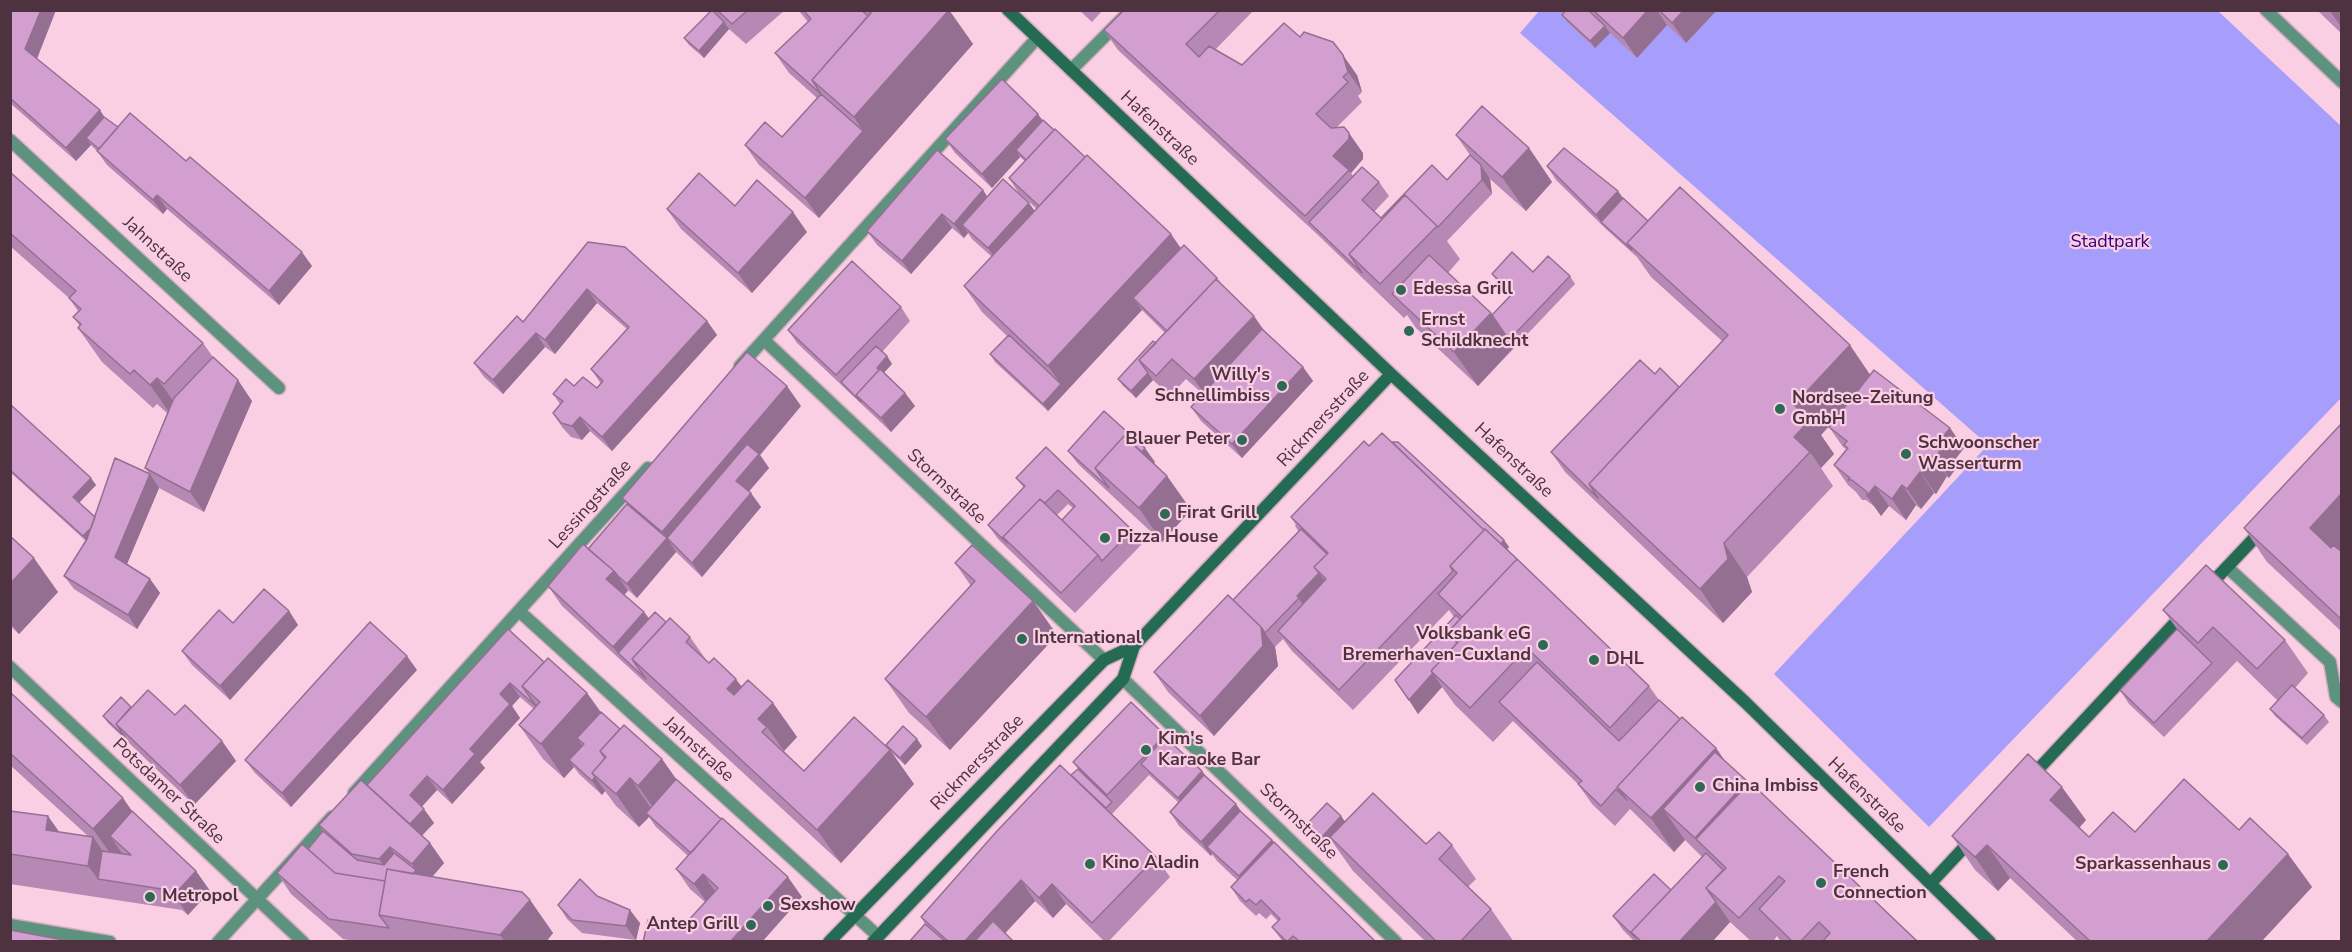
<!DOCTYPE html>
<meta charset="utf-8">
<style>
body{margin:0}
#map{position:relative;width:2352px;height:952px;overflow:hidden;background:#facfe3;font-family:"Nunito Sans",sans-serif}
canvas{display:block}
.frame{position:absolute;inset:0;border:12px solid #4e3240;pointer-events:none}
</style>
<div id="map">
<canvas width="2352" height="952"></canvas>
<div class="frame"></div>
</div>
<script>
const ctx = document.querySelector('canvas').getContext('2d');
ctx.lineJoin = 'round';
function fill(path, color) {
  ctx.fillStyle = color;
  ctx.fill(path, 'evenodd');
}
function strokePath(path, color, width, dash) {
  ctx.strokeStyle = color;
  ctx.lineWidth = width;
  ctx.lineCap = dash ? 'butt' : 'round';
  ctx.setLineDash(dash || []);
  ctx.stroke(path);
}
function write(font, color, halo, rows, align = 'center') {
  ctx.font = font + ' "Nunito Sans",sans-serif';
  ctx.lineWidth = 4.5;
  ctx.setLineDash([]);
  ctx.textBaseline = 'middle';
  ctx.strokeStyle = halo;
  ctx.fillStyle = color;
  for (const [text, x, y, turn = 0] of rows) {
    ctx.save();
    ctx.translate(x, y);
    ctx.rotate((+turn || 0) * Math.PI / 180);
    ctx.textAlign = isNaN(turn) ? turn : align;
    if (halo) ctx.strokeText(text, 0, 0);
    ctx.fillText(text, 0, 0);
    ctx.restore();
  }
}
const green = new Path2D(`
 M1540 10 2218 11 2341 126V398L1929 827 1774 674 1988 445 1520 33Z`);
const street = new Path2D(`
 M2266 10 2342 82
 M1071 70 1131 10
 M10 140 279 388
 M764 340 1104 660
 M740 366 1037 38
 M2227 567 2330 662 2336 697 2342 702
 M519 611 878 936
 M10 667 303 942
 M1123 679 1396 942
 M354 793 648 468
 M10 925 110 942
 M218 942 332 817`);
const secondary = new Path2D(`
 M1008 10 1391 374 1745 702 1990 942
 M2209 586 2263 529
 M2031 777 2185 612
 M1930 884 1971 840
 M829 942 1104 660 1134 646 1391 374
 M873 942 1123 679 1134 646`);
const wall = new Path2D(`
 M10 10H56L37 59 104 117 312 266 279 305 167 209 163 214 107 165 97 151 91 145 76 161 10 103Z
 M712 10H785L746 44 729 29 704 58 689 45 684 38Z
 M798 10H949L973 44 819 218 759 165 745 145 782 137 817 98 789 73 775 53 808 22Z
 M1079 10H1103L1092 22Z
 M1124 10H1254L1215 50 1242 65 1300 37 1357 75 1362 92 1358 96 1362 102 1337 127 1363 153V159L1351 173 1353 176 1379 182 1389 196 1374 212 1381 218 1447 180 1470 155 1456 135 1529 148 1552 182 1526 211 1490 179 1492 194 1447 241 1460 259 1448 273 1492 315 1511 295 1497 281 1492 274 1533 272 1570 276 1575 284 1478 386 1416 328 1407 315 1404 318 1319 236 1118 50 1104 30Z
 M1566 10H1717L1686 43 1667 25 1637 58 1610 33 1595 48 1567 22 1562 15Z
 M2317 10H2342V34Z
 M1043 121 1181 248 1217 278 1223 286 1267 334 1303 367 1313 381 1242 458 1201 421 1191 407 1203 394 1186 379 1170 396 1153 380 1136 398 1123 386 1118 379 1165 333 1142 310 1048 411 995 362 990 354 1007 336 982 312 964 286 992 257 972 239 968 233 964 238 952 228 911 274 877 245 867 231 983 190 987 197 1035 211 1037 209 1018 192 1009 178 1025 161 1020 157 992 188 955 153 945 139Z
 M1547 166 1648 221 1871 375 1950 428 1964 448 1950 466 1954 471 1949 478 1947 476 1936 494 1934 493 1921 509 1916 505 1906 520 1889 506 1881 516 1875 507 1866 500H1862L1856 492 1848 485 1834 465 1846 449 1843 447 1829 427 1836 418 1821 435 1834 454 1821 468 1833 486 1747 577 1752 592 1723 623 1565 472 1551 452 1655 374 1679 387 1722 341 1651 277 1637 257 1606 229 1556 180Z
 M10 172 203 343 213 357 252 401 204 512 159 488 127 564 150 579 160 593 137 629 74 589 64 576 86 541 10 472V406L96 485 79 503 95 517 150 474 145 468 167 413 157 404 153 408 102 362 78 328 80 326 73 317 78 311 69 298 10 246Z
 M735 206 807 232 752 293 681 229 667 209Z
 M588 242 707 321 717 335 612 451 590 431 582 440 571 437 562 427 553 413 560 404 553 394 574 386 597 388 601 384 591 369 627 329 597 303 555 354 545 347 503 394 484 377 474 363 523 322Z
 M901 307 910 321 882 352 887 356 892 364 884 372 905 393 915 406 891 432 797 343 788 330Z
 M801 406 760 455 769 468 749 491 761 507 702 577 676 552 637 598 628 590 624 595 644 612 649 618 666 622 690 637 707 661 742 686 773 703 797 737 784 751 804 771 889 749 886 745 922 746 905 765 892 753 914 784 841 863 562 606 548 586 588 549 627 504 622 498Z
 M2342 423V632L2267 562 2244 528Z
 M1392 442 1504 540 1509 547 1507 549 1649 686 1659 700 1680 719 1716 748 1725 761 1918 942H1781L1777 936 1773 942H1752L1730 922 1712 942H1635L1623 930 1613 916 1671 890 1702 857 1685 840 1674 852 1630 809 1615 826 1592 804 1578 784 1513 721 1493 742 1455 705 1442 687 1418 714 1409 700 1454 617 1449 610 1353 710 1292 651 1283 639 1275 647 1278 666 1214 736 1168 692 1154 672 1233 600 1299 532 1295 526 1296 525 1291 517 1369 446Z
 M1046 447 1132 530 1142 544 1075 613 998 539 988 525 1024 488 1016 478ZM1068 504 1073 508 1062 520 1057 515Z
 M1068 451 1155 462 1154 463 1167 476 1191 510 1162 542 1078 464Z
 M10 536 58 592 19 634 10 626Z
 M955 563 1033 601 1057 635 950 750 909 713 885 679 971 586Z
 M2163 610 2285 640 2308 673 2295 688 2324 715 2329 722 2307 745 2275 716 2270 709 2278 701 2237 661 2164 737 2129 704 2120 690 2177 629Z
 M289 611 298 625 230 700 192 665 182 651 233 623Z
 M508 629 544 662 587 693 601 712 620 729 662 759 676 779 802 897 686 923 705 902 690 889 676 869 688 856 656 827 649 817 639 827 616 806 605 791 602 795 579 774 574 767 564 778 543 759 519 725 534 709 520 697 512 706 520 718 480 762 485 768 452 804 437 790 422 807 434 823 422 836 430 843 444 863 432 877 530 900 553 933 546 942H360L343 939 291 894 277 873 308 849 323 831 319 825 367 785Z
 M417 670 291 807 255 773 245 760Z
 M10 692 132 811 196 871 210 891 188 915 182 910 10 884V811L59 832 88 836 10 765Z
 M131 707 175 715 222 741 236 761 194 805 108 723 103 716Z
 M1165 735 1169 741 1202 771 1206 776 1243 814 1272 840 1376 942H1283L1272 927 1278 921 1271 914 1266 919 1259 913 1256 916 1240 901 1231 887 1237 880 1217 861 1212 854 1211 856 1179 826 1170 812 1178 802 1149 775 1112 814 1156 857 1170 877 1108 942H1105L1066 904 1053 918 1035 901 1005 933 1014 942H909L925 924 921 917 1078 769 1073 762Z
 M1341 816 1345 822 1426 844 1452 845 1476 879 1468 887 1491 909 1514 942H1426L1353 871 1331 840 1326 845 1312 831 1307 824Z
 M2086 820 2079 827 2089 837 2135 832 2239 830 2288 854 2312 887 2261 942H2078L2010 878 1998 891 1975 870 1952 836Z
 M597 896 640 923 636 940 582 933 567 919 558 905Z`);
const shadedWall = new Path2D(`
 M41 10H56L35 63 25 49Z
 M949 10 973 44 819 218 805 198 863 131 854 117Z
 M1648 10H1657L1667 25 1637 58 1623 38Z
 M1684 10H1717L1686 43 1672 23Z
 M2330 10H2342V28L2330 11Z
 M724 22 729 29 704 58 699 51Z
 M1605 26 1610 33 1595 48 1590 41Z
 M1343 55 1357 75 1362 92 1348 72Z
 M100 110 109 124 86 138 91 145 76 161 66 148Z
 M1038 114 1048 128 1016 150 1020 157 992 188 982 174Z
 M1349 133 1363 153V159L1351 173 1333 156Z
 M1529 148 1552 182 1526 211 1502 177Z
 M1481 165 1490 179 1492 194 1482 180Z
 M983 190 992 204 962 225 968 233 964 238 954 224Z
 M1618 191 1628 205 1601 222 1596 215Z
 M157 195 167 209 163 214 153 200Z
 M1029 203 1039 217 997 262 988 248Z
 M793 212 807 232 752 293 738 273Z
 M942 214 952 228 911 274 902 261Z
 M1171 234 1189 260 1133 298 1142 310 1048 411 1043 404 1061 384 1048 366Z
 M302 252 312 266 279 305 269 291Z
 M587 289 597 303 555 354 545 340Z
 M1491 313 1514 347 1478 386 1454 352Z
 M1254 316 1268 336 1208 399 1194 379Z
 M707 321 717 335 612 451 602 437Z
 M536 333 545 347 503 394 493 380Z
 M1850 345 1873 379 1821 435 1834 454 1821 468 1810 452 1794 437V405Z
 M887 356 892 364 882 375 877 368Z
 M1303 367 1313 381 1242 458 1232 444Z
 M1148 373 1153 380 1136 398 1131 391Z
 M157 378 181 412 174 419 150 385Z
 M238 380 252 401 204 512 190 492Z
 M787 386 801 406 760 455 769 468 746 495 667 538 662 532Z
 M905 393 915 406 891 432 881 418Z
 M580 417 590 431 582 440 572 426Z
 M1950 428 1964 448 1950 466 1954 471 1949 478 1935 458V447Z
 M1145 448 1155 462 1125 495 1113 484Z
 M1933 456 1947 476 1936 494 1922 474Z
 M1920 472 1934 493 1921 509 1907 489Z
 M150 474 159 488 124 571 115 557Z
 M1167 476 1191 510 1162 542 1139 508Z
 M91 478 96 485 78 504 73 497Z
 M1902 485 1916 505 1906 520 1892 499Z
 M1875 486 1889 506 1881 516 1867 496Z
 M751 493 761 507 702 577 692 563Z
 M2342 493V553L2333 562 2310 528Z
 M98 520 88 543 83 536Z
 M667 538 676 552 637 598 627 584Z
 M1504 540 1509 547 1503 554 1498 547Z
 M1724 543 1747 577 1752 592 1723 623 1700 589Z
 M34 558 58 592 19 634 10 622V584Z
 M614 571 628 591 620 599 606 579Z
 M1319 573 1329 587 1307 610 1297 596Z
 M150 579 160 593 137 629 128 615Z
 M1033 601 1057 635 950 750 926 717Z
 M289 611 298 625 230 700 220 686Z
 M644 612 658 632 618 653 613 647Z
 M1261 627 1275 647 1278 666 1214 736 1200 716Z
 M407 656 417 670 291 807 282 793Z
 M1433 673 1442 687 1418 714 1409 700Z
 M736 679 760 713 751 722 727 689Z
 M510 683 520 697 512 706 520 718 480 762 485 768 452 804 443 790 470 749 500 694Z
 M587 693 610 726 584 744 577 738 587 752 569 760 574 767 564 778 541 744Z
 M773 703 797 737 784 751 767 727 758 719Z
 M917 739 922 746 905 765 900 758Z
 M222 741 236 761 194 805 180 785Z
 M1716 748 1739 782 1663 809 1685 840 1674 852 1651 818Z
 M890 750 914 784 841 863 817 830Z
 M662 759 686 793 662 820 638 786Z
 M1202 771 1212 785 1188 811 1178 798Z
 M427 776 437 790 419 809 410 795Z
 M595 777 605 791 602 795 592 781Z
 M630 778 653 811 646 813 649 817 639 827 616 794Z
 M1747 781 1771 815 1696 839 1719 872 1695 838Z
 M2062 787 2086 820 2074 834 2050 800Z
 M123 798 146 831 110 836 124 856 117 863 93 829Z
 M1236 804 1246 818 1207 847 1212 854 1211 856 1201 842Z
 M424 809 434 823 418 839 409 825Z
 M48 816 72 850 70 864 46 830Z
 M1341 816 1346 823 1326 845 1321 838Z
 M93 837 116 871 98 879 88 866Z
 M1272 840 1282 854 1249 890 1239 876Z
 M430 843 444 863 426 884 397 883 416 870 412 864Z
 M1987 845 2010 878 1998 891 1975 857Z
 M390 847 404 867 393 879 379 859Z
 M2288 854 2312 887 2261 942H2206Z
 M196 871 210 891 188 915 174 895Z
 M703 874 717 894 708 904 694 884Z
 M788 877 802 897 762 942H730Z
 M1021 880 1035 901 997 942H964Z
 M1052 884 1066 904 1053 918 1039 898Z
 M530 900 553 933 546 942H505L500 935Z
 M1716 902 1730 922 1712 942H1679Z
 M630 910 640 923 636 940 626 926Z`);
const building = new Path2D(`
 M10 10H41L25 49 100 110 66 148 10 98Z
 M712 10 724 22 699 51 684 38Z
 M717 10H748L732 24Z
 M803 10H861L868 16 812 80 821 94 775 53 811 19Z
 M868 10H949L854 117 812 80 871 13Z
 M1124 10H1220L1186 44 1199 57 1209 46 1242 65 1284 23 1300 37 1304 32 1333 42 1343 55 1348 72 1343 77 1348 82 1316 114 1331 128 1344 127 1349 133V139L1333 156 1349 170 1305 216 1104 30Z
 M1566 10H1588L1605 26 1590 41 1562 15Z
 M1593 10H1648L1623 38Z
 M1659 10H1684L1672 23Z
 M1002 79 1038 114 982 174 945 139Z
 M821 94 863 131 805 198 745 145 765 122 782 137Z
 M1482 106 1529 148 1502 177 1456 135Z
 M130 113 186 161 190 157 302 252 269 291 157 195 153 200 97 151Z
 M104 117 118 127 99 149 86 138Z
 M1043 120 1054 130 1026 160 1016 150Z
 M1055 129 1085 157 1039 206 1009 178Z
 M1564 148 1618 191 1596 215 1547 166Z
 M937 150 983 190 954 224 942 214 902 261 867 231Z
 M1087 155 1171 234 1048 366 964 286Z
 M1470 155 1481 165 1482 180 1438 227 1405 195 1349 254 1362 273 1309 222 1362 167 1379 182 1362 200 1381 218 1432 165 1447 180Z
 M10 172 203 343 164 384 157 378 150 385 134 370 130 374 78 328 81 324 73 317 81 309 69 298 76 291 10 233Z
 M699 173 735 206 757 180 793 212 738 273 667 209Z
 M1003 179 1029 203 988 248 962 225Z
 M1680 187 1850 345 1794 405 1810 420 1794 437 1810 452 1724 543 1728 559 1700 589 1589 484 1728 335 1627 243Z
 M1405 195 1437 226 1380 284 1349 254Z
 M1623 198 1648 221 1627 243 1632 250 1601 222Z
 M588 242 625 247 707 321 602 437 580 417 572 426 561 423 553 413 563 401 553 394 566 379 574 386 583 377 597 388 603 381 591 369 629 327 587 289 545 340 536 333 493 380 474 363 517 316 523 322Z
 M1184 245 1217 278 1167 331 1133 298Z
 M1512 252 1533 272 1548 256 1570 276 1509 340 1492 315 1513 293 1492 274Z
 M1429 255 1491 313 1454 352 1392 294Z
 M852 261 901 307 836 375 788 330Z
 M1216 279 1254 316 1194 379 1172 359 1156 376 1139 360Z
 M1262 329 1303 367 1232 444 1191 407Z
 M1009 335 1061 384 1043 404 990 354Z
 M1153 341 1156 343 1139 360 1148 373 1131 391 1118 379Z
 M876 346 887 356 877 368 879 370 856 395 861 402 841 382Z
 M747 352 787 386 662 532 622 498Z
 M213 357 238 380 190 492 145 468 174 398Z
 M1640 360 1655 374 1660 368 1679 387 1589 484 1598 498 1551 452Z
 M880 369 905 393 881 418 856 395Z
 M1874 370 1950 428 1935 447 1940 451 1935 458 1933 456 1922 474 1920 472 1907 489 1902 485 1892 499 1875 486 1867 496V492L1852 480H1848L1850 478 1834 465 1848 448 1844 445 1847 441 1829 427Z
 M11 405 91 478 73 497 95 517 91 528 83 536 10 470V406Z
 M1104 411 1145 448 1142 452 1124 436 1095 468 1109 488 1068 451Z
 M2342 423V493L2310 528 2331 548 2333 545 2342 552V620L2244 528Z
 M1382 433 1484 530 1450 566 1453 571 1339 690 1278 631 1326 579 1314 567 1328 553 1291 517 1364 441 1369 446Z
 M1124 436 1167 476 1139 508 1095 468Z
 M1392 442H1398L1504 540 1501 544 1485 529 1484 530Z
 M747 444 759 454 736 481 751 493 692 563 667 538Z
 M1046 447 1132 530 1102 561 1098 555 1062 520 1075 506 1058 490 1045 503 1040 499 1003 537 1007 543 988 525 1025 486 1016 478Z
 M115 458 150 474 115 557 150 579 128 615 64 576 87 539Z
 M1040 499 1098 555 1061 593 1003 537Z
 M627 504 667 538 627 584 618 576 614 571 588 549Z
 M1301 529 1327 554 1314 567 1319 573 1297 596 1299 598 1265 633 1261 627 1233 600Z
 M1485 529 1517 559 1462 617 1438 594 1457 573 1450 566Z
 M10 536 34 558 10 584Z
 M583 544 614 571 606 579 644 612 613 647 548 586Z
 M972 545 1033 601 926 717 885 679 975 581 955 563Z
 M1517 559 1649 686 1610 728 1527 648 1470 708 1431 671 1459 641 1449 631Z
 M2206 565 2285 640 2257 669 2213 627 2198 643 2163 610Z
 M264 589 289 611 220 686 182 651 219 610 233 623Z
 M1228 595 1261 627 1263 646 1200 716 1154 672Z
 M655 612 666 622 632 659 646 679 618 653Z
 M1456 615 1460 619 1449 631 1457 643 1431 671 1433 673 1409 700 1395 680Z
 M670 618 690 637 686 642 709 663 714 658 736 679 727 689 734 695 748 680 773 703 758 719 767 727 762 732 804 771 854 717 890 750 817 830 632 659Z
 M370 622 407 656 282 793 245 760Z
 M508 629 544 662 522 686 536 706 510 683 500 694 510 704 470 749 475 754 443 790 427 776 410 795 424 809 410 824 367 785Z
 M2177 629 2212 663 2154 723 2120 690Z
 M548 658 587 693 541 744 519 725 540 702 522 686Z
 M1537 662 1619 741 1659 700 1680 719 1617 787 1627 800 1616 789 1601 806 1578 784 1582 781 1499 702Z
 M2292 685 2324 715 2302 738 2270 709Z
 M148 690 175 715 185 705 222 741 180 785 116 724Z
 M10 692 123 798 93 829 10 753Z
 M121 697 131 707 116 724 125 737 103 716Z
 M1131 702 1165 735 1107 795 1073 762Z
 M601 712 620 729 600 751 605 758 592 773 595 777 592 781 569 760 584 744 577 738Z
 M1682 717 1716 748 1651 818 1617 787Z
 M624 725 662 759 638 786 630 778 616 794 592 773 606 757 600 751Z
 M903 726 917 739 900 758 886 745Z
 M1165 737 1202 771 1178 798 1141 764Z
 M1715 752 1747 781 1695 838 1663 809Z
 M2028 754 2062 787 2050 800 2089 837 2113 812 2135 832 2184 779 2239 830 2250 818 2288 854 2206 942H2091L1987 845 1975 857 1952 836Z
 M1060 765 1156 857 1092 923 1052 884 1039 898 1021 880 964 942H949L921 917 997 831Z
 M1078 769 1112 802 1106 808 1071 775Z
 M1204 775 1236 804 1201 842 1170 812Z
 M676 779 721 819 691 853 646 813Z
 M361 780 430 843 412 864 390 847 379 859 352 854 319 825Z
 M1750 782 1918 942H1822L1830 933 1819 922 1800 942H1793L1759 909 1785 881 1779 876 1739 918 1706 888 1726 868 1696 839Z
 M1373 793 1426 844 1439 832 1452 845 1439 859 1491 909 1460 942H1437L1330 837Z
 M1327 803 1341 816 1321 838 1307 824Z
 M10 811 48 816 46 830 93 837 88 866 10 854Z
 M132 811 196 871 174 895 168 890 98 879 102 851 131 855 110 836Z
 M1240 811 1272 840 1239 876 1207 847Z
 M722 818 788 877 730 942H643L648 920 686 923 718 888 703 874 694 884 676 869Z
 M323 831 357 860 384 865 394 853 416 870 413 874 387 869 385 881 335 873 308 849Z
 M1274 842 1375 941V942H1296L1298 940 1293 936 1287 942 1272 927 1280 919 1261 900 1256 905 1249 899 1246 902 1231 887Z
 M302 844 335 873 385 881 379 915 389 928 329 919 277 873Z
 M1706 853 1723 870 1706 888 1716 902 1679 942H1642L1631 932Z
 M387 869 522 892 530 900 500 935 379 915Z
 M1654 874 1671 890 1631 932 1636 938 1613 916Z
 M580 879 597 896 630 910 626 926 572 920 558 905Z
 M993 921 1014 942H974Z
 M925 924 946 942H909Z
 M10 930 74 942H10Z`);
const markers = [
 [1401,290,6,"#2d6954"],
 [1409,331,6,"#2d6954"],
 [1282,386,6,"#2d6954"],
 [1780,409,6,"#2d6954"],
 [1242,440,6,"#2d6954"],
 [1906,454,6,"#2d6954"],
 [1165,514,6,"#2d6954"],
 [1105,538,6,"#2d6954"],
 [1022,639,6,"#2d6954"],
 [1543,645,6,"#2d6954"],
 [1594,660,6,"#2d6954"],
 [1146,750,6,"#2d6954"],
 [1700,787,6,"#2d6954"],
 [1090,864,6,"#2d6954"],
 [2223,865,6,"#2d6954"],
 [1821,883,6,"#2d6954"],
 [150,897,6,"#2d6954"],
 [768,906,6,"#2d6954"],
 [751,925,6,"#2d6954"]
];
const streetNames = [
 ["Hafenstraße",1159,129,43],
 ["Jahnstraße",157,250,43],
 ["Rickmersstraße",1324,419,-47],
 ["Hafenstraße",1513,461,43],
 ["Stormstraße",946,487,43],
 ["Lessingstraße",591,505,-48],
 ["Jahnstraße",698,750,42],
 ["Rickmersstraße",978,763,-46],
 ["Potsdamer Straße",168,792,43],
 ["Hafenstraße",1866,796,44],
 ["Stormstraße",1298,822,44]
];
const parkNames = [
 ["Stadtpark",2110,243]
];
const poiNames = [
 ["Edessa Grill",1413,290],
 ["Ernst",1421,321],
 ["Schildknecht",1421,342],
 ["Willy's",1270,376,"right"],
 ["Schnellimbiss",1270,397,"right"],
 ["Nordsee-Zeitung",1792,399],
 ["GmbH",1792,420],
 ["Blauer Peter",1230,440,"right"],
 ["Schwoonscher",1918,444],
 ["Wasserturm",1918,465],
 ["Firat Grill",1177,514],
 ["Pizza House",1117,538],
 ["Volksbank eG",1531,635,"right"],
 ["Bremerhaven-Cuxland",1531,656,"right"],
 ["International",1034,639],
 ["DHL",1606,660],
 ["Kim's",1158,740],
 ["Karaoke Bar",1158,761],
 ["China Imbiss",1712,787],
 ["Kino Aladin",1102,864],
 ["Sparkassenhaus",2211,865,"right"],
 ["French",1833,873],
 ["Connection",1833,894],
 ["Metropol",162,897],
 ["Sexshow",780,906],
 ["Antep Grill",739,925,"right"]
];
fill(green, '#a79dfa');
strokePath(street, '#d4acbf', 15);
strokePath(secondary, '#d4acbf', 15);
strokePath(street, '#5d937e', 12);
strokePath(secondary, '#256b54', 12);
fill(wall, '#b589b4');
fill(shadedWall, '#946f92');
fill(building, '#d39fd1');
strokePath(building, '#946f92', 1.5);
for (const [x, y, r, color] of markers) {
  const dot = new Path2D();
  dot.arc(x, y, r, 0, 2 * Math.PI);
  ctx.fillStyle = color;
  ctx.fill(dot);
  strokePath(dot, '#facfe3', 2);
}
write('18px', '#4e3240', '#facfe3', streetNames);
write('18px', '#330080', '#facfe3', parkNames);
write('bold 18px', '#4e3240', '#facfe3', poiNames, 'left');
</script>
